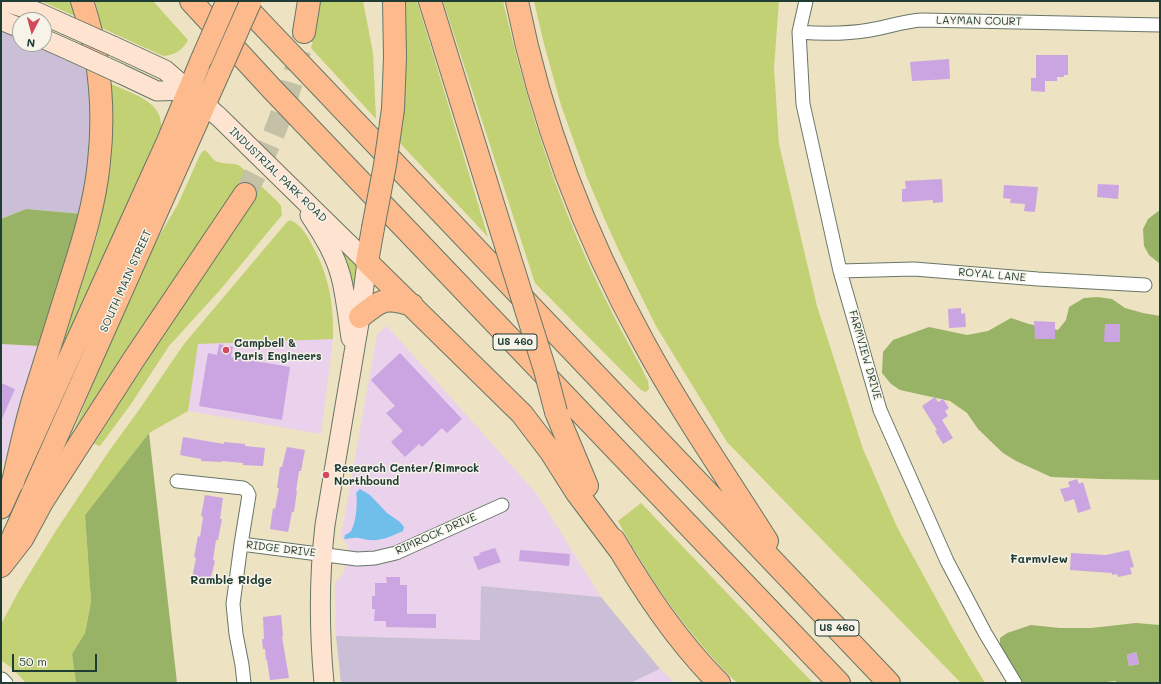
<!DOCTYPE html>
<style>
body{margin:0}
#map{position:relative;width:1161px;height:684px;overflow:hidden;background:#ede2c2;font-family:Mali,sans-serif}
canvas{display:block}
.frame{position:absolute;inset:0;border:2px solid #1f3d34;pointer-events:none}
.north{position:absolute;left:12px;top:12px;width:40px;height:40px;box-sizing:border-box;background:#f7f3e8;border:1px solid #a1aaa0;border-radius:50%;rotate:186deg;font-size:11px;font-weight:700;line-height:16px;text-align:center;color:#1f3d34}
.north::after{content:'';display:block;margin:auto;width:14px;height:18px;background:#d1495b;clip-path:polygon(50% 0,100% 100%,50% 72%,0 100%)}
.scale{position:absolute;left:12px;top:654px;width:85px;height:18px;box-sizing:border-box;border:2px solid #1f3d34;border-top:0;padding-left:5px;font-size:12px;line-height:14px;white-space:nowrap;color:#1f3d34;-webkit-text-stroke:3px #f7f3e8;paint-order:stroke}
</style>
<div id="map">
<canvas width="1161" height="684"></canvas>
<div class="frame"></div>
<div class="north">N</div>
<div class="scale">50 m</div>
</div>
<script>
const ctx = document.querySelector('canvas').getContext('2d');
ctx.lineJoin = 'round';
function fill(path, color) {
  ctx.fillStyle = color;
  ctx.fill(path, 'evenodd');
}
function strokePath(path, color, width, dash) {
  ctx.strokeStyle = color;
  ctx.lineWidth = width;
  ctx.lineCap = dash ? 'butt' : 'round';
  ctx.setLineDash(dash || []);
  ctx.stroke(path);
}
function write(font, color, halo, rows, align = 'center') {
  ctx.font = font + ' Mali,sans-serif';
  ctx.lineWidth = 3;
  ctx.setLineDash([]);
  ctx.textBaseline = 'middle';
  ctx.strokeStyle = halo;
  ctx.fillStyle = color;
  for (const [text, x, y, turn = 0] of rows) {
    ctx.save();
    ctx.translate(x, y);
    ctx.rotate((+turn || 0) * Math.PI / 180);
    ctx.textAlign = isNaN(turn) ? turn : align;
    if (halo) ctx.strokeText(text, 0, 0);
    ctx.fillText(text, 0, 0);
    ctx.restore();
  }
}
const built = new Path2D(`
 M387 326 536 493 601 597 481 586V640L336 636 335 583 344 573 348 545 341 537 377 335Z
 M333 339 321 434 188 411 198 343Z
 M1 344 40 346 7 454 1 467Z
 M660 669 675 683H630Z`);
const industrial = new Path2D(`
 M1 28 20 36V44H37L89 69 92 147 82 214 26 209 1 219Z
 M481 586 601 597 660 669 630 683H341L336 636 480 640Z`);
const green = new Path2D(`
 M41 1H71L77 17Z
 M95 1H153L188 40C183 50 175 55 163 56L102 28Z
 M319 1H363L373 53 376 119 311 48 315 34Z
 M405 1H417L488 237 400 143C406 95 406 50 405 1Z
 M443 1H503C522 83 545 163 578 240 591 271 606 301 621 330 630 347 640 364 648 381L649 389 646 392 641 390 535 283Z
 M534 1H779L774 68 779 144 817 306 863 449 897 527 955 633 985 683H961L727 442 656 326 620 253 605 220 586 175 561 105 544 44Z
 M111 84C130 93 163 101 161 127L44 393 97 236 105 197 111 163 112 133Z
 M204 150C210 152 211 160 218 162 226 165 233 162 240 166L278 202 281 206 282 215 220 290 169 346 131 404 100 446 94 444 143 365 256 198 237 186 124 353 62 460 113 334 151 250 178 204 200 155Z
 M290 220C301 225 307 235 312 245 329 275 334 305 333 339L198 344 188 411 149 433 85 515 91 602 85 633 72 654 76 683H26L13 669 1 660V624L20 589 57 529 109 451 139 410 184 344 287 222Z
 M329 236 356 263 359 272 352 319Z
 M641 503 813 683H737C689 636 650 580 618 521Z`);
const forest = new Path2D(`
 M26 209 82 214 40 346 1 344V219Z
 M1160 210V264L1149 255 1144 246 1143 229 1148 219Z
 M1098 297 1112 299 1125 308 1143 313 1160 316V480L1101 479 1051 477 1016 461 1003 453 978 429 967 413 950 401 900 390 891 384 882 373 883 352 893 340 929 327 967 335 988 331 1011 318 1029 324 1058 330 1066 320 1069 307 1084 298Z
 M149 433 177 683H76L72 654 85 633 91 602 85 515Z
 M1136 623 1160 625V683H1116V681L1096 683H1022L1000 648V638L1007 633 1031 625 1060 628H1091ZM1136 652 1139 664 1129 666 1127 655Z`);
const water = new Path2D(`
 M360 489 370 495 387 513 400 522 404 527 403 531C391 536 383 541 369 540 364 540 359 537 353 538 350 538 348 539 344 539L345 535C347 534 349 533 350 532 356 526 358 500 356 493Z`);
const building = new Path2D(`
 M1036 55H1068V75H1064V77H1057V81H1045V92L1031 91V78H1036Z
 M949 59 950 79 912 81 910 62Z
 M942 179 943 202 933 203V200L902 202V189H906L905 181Z
 M1098 184 1119 185 1118 199 1097 197Z
 M1004 185 1038 187 1035 212 1024 211 1025 204 1010 203 1011 199 1003 198Z
 M961 308V314L965 313 966 327 949 328 948 309Z
 M1034 321 1055 322V339H1035Z
 M1105 324H1120V342H1104Z
 M219 344 233 347 231 357 290 367 282 420 199 406 208 353 217 355Z
 M400 353 462 419 447 433 442 428 422 447 419 444 405 457 391 442 403 431 386 413 395 406 371 380Z
 M1 383 15 389 1 421Z
 M935 397 938 402 943 399 949 408 945 411 948 416 942 420 953 438 943 444 935 431 937 430 922 406Z
 M183 437 224 444V442L245 444V446L265 448 263 466 243 465V463L222 461V462L201 461V459L180 455Z
 M287 447 305 450 301 471H299L296 491H297L294 512H292L288 532 270 529 273 508 275 509 279 488H277L280 467H282Z
 M1077 479 1079 484 1083 482 1091 509 1078 513 1074 499 1065 502 1060 489 1070 487 1068 482Z
 M205 495 223 498 220 519H222L218 540H216L213 560 215 561 210 581 192 578 196 558 194 557 198 536 200 537 203 517 201 516Z
 M495 548 501 562 478 570 473 557 480 555 479 553Z
 M520 550 570 554 569 566 519 561Z
 M1129 550 1134 567 1130 568 1132 574 1118 577 1117 574 1112 575V573L1070 570 1071 553 1106 555Z
 M386 577H400V585H407V614H436V628L386 627V621H374L375 609H372V596H375V583H387Z
 M281 615 283 636 282 637 289 678 270 680 267 660H266L265 649H263L262 639H264L263 617Z
 M1136 652 1139 664 1129 666 1127 655Z`);
const highwayTunnel = new Path2D(`
 M245 194C274 141 292 92 304 32`);
const street = new Path2D(`
 M806 1 799 32 803 104 840 271 880 410 947 561 985 633 1015 683
 M799 32C823 34 846 34 870 30 888 27 904 21 922 20L1160 25
 M840 271 914 269 1038 279 1145 285
 M177 481 243 488 247 491 249 495 241 544 233 604 236 634 242 665 244 683
 M241 544 357 559 375 558 396 553 502 505
 M2 679 6 683`);
const secondary = new Path2D(`
 M3 1 37 12 66 25
 M1 20 20 28
 M44 39 71 51
 M113 46 165 70 219 117 367 262 360 317 325 525C319 577 319 630 324 683
 M119 73 157 91 188 90
 M310 215C323 235 335 254 341 277 346 297 348 318 351 338`);
const primary = new Path2D(`
 M1 508 167 142 202 58
 M8 547 219 73`);
const highway = new Path2D(`
 M191 1 272 89 839 683
 M240 1 889 683
 M430 1 507 249
 M517 1C541 121 585 236 644 343 681 411 726 476 767 541
 M304 32 309 1
 M393 109 395 57 394 1
 M373 228 367 262 522 414 551 452 577 493 622 553
 M360 317C381 300 385 296 412 305
 M556 412 587 486
 M13 482C19 455 25 427 33 400 45 362 57 323 69 285 82 245 95 204 99 162 105 108 99 52 82 1
 M614 540C644 591 677 641 719 683
 M1 566 22 539 42 502 134 359 245 194`);
const secondaryBridge = new Path2D(`
 M66 25 113 46
 M71 51 119 73`);
const primaryBridge = new Path2D(`
 M202 58 227 1
 M219 73 251 1`);
const highwayBridge = new Path2D(`
 M373 228 385 165 393 109
 M507 249 545 370 556 412`);
const markers = [
 [226,350,4,"#d1495b"],
 [326,475,4,"#d1495b"]
];
const shields = [
 [515,342,44],
 [837,628,44]
];
const shieldNames = [
 ["US 460",515,342],
 ["US 460",837,628]
];
const streetNames = [
 ["LAYMAN COURT",979,21,1],
 ["INDUSTRIAL PARK ROAD",278,175,44],
 ["ROYAL LANE",992,275,5],
 ["SOUTH MAIN STREET",126,281,-66],
 ["FARMVIEW DRIVE",865,355,74],
 ["RIMROCK DRIVE",436,534,-24],
 ["RIDGE DRIVE",281,549,7]
];
const poiNames = [
 ["Campbell &",234,344],
 ["Paris Engineers",234,357],
 ["Research Center/Rimrock",334,469],
 ["Northbound",334,482]
];
const neighbourhoodNames = [
 ["Farmview",1039,559],
 ["Ramble Ridge",231,580]
];
fill(built, '#ead1ec');
fill(industrial, '#cabfd6');
fill(green, '#c1d174');
fill(forest, '#98b366');
fill(water, '#70beea');
fill(building, '#caa5e1');
strokePath(highwayTunnel, '#c4c1a6', 22, [22, 11]);
strokePath(street, '#677766', 15);
strokePath(secondary, '#677766', 21);
strokePath(primary, '#677766', 23);
strokePath(highway, '#677766', 24);
strokePath(street, '#fff', 13);
strokePath(secondary, '#fee3d1', 19);
strokePath(primary, '#fcba8d', 21);
strokePath(highway, '#fcba8d', 22);
strokePath(secondaryBridge, '#677766', 21, []);
strokePath(primaryBridge, '#677766', 23, []);
strokePath(highwayBridge, '#677766', 24, []);
strokePath(secondaryBridge, '#fee3d1', 19);
strokePath(primaryBridge, '#fcba8d', 21);
strokePath(highwayBridge, '#fcba8d', 22);
for (const [x, y, r, color] of markers) {
  const dot = new Path2D();
  dot.arc(x, y, r, 0, 2 * Math.PI);
  ctx.fillStyle = color;
  ctx.fill(dot);
  strokePath(dot, '#f7f3e8', 1.5);
}
for (const [x, y, w] of shields) {
  const box = new Path2D();
  box.roundRect(x - w / 2, y - 8, w, 16, 3);
  ctx.fillStyle = '#f7f3e8';
  ctx.fill(box);
  strokePath(box, '#1f3d34', 1);
}
write('bold 10px', '#1f3d34', null, shieldNames);
write('11px', '#1f3d34', '#f7f3e8', streetNames);
write('bold 11px', '#1f3d34', '#f7f3e8', poiNames, 'left');
write('bold 12px', '#1f3d34', '#f7f3e8', neighbourhoodNames);
</script>
